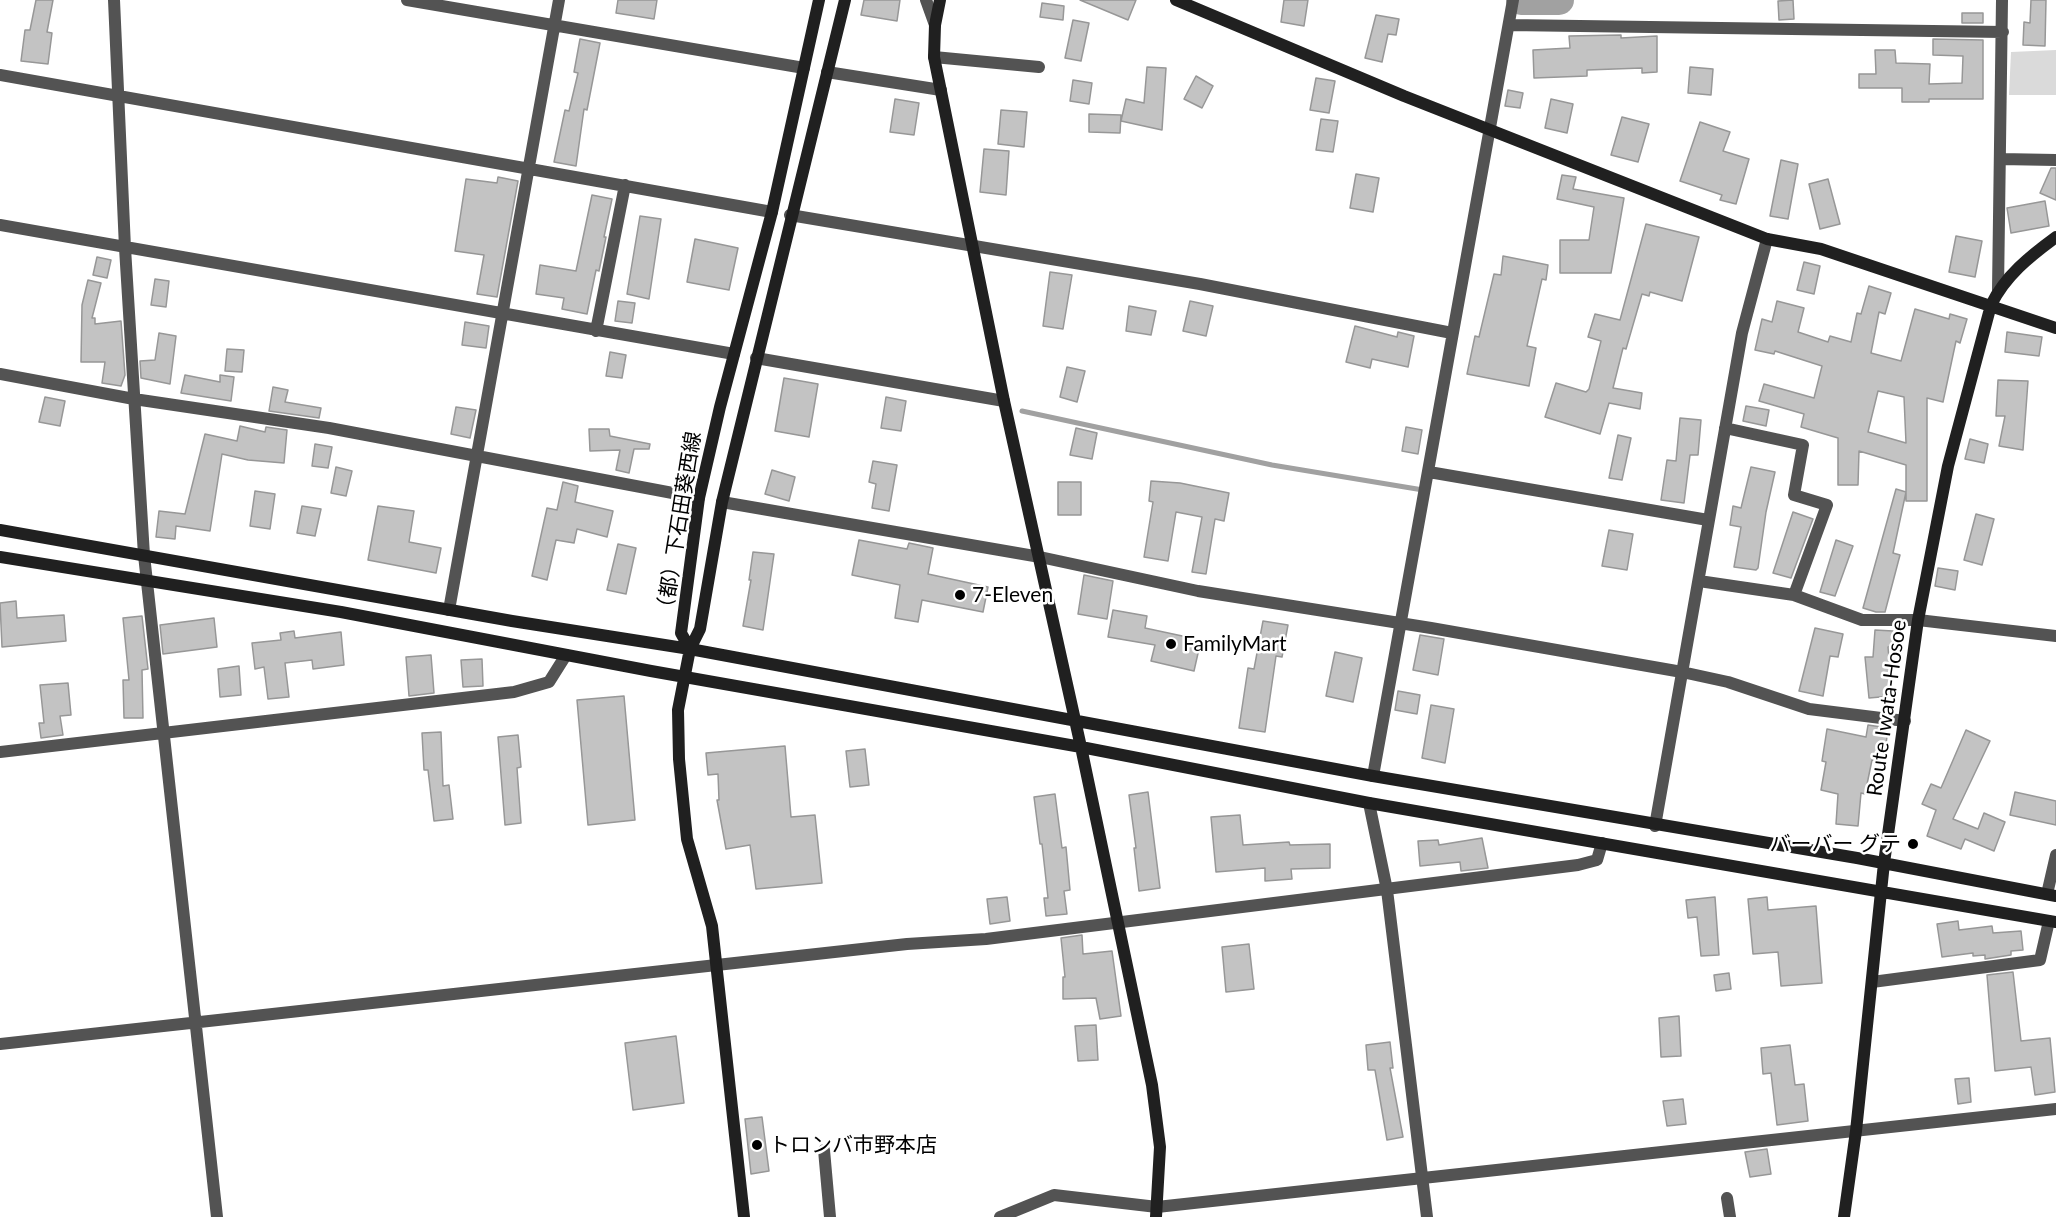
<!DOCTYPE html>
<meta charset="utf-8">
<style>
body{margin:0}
canvas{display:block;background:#fff}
</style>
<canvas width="2056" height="1217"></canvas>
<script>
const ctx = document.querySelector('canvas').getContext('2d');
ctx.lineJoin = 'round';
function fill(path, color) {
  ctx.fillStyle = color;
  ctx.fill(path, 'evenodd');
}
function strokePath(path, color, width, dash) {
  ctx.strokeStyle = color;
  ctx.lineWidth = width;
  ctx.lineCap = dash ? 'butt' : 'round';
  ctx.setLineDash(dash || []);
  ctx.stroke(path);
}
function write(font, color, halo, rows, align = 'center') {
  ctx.font = font + ' Lato,"Noto Sans JP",sans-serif';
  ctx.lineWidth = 5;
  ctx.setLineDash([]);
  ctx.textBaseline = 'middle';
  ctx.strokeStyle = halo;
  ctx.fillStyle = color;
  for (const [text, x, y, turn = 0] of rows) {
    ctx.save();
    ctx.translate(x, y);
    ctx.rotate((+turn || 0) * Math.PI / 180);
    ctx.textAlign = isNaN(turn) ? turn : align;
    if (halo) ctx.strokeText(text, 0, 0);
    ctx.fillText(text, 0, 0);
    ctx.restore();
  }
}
const green = new Path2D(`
 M2056 50V95H2009L2011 52Z`);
const stream = new Path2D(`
 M1022 411 1272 465 1423 490`);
const river = new Path2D(`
 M1521 0H1559`);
const building = new Path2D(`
 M36 0H53L47 32 52 33 48 64 21 61 25 30H30Z
 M618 0H657L654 19 616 13Z
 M864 0H900L897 21 861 15Z
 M1080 0H1136L1128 20Z
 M1284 0H1308L1304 26 1281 22Z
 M1793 0 1794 19 1779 20 1778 1Z
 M2031 0H2046L2045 46 2023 45 2024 22 2030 23Z
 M1042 3 1064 6 1063 20 1040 17Z
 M1962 13H1983V23H1962Z
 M1376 15 1399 19 1396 35 1388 34 1382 62 1365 58Z
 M1073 20 1089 23 1081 61 1065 58Z
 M1621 35V38L1657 36V72L1642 73V68L1587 70V76L1534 78 1533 50 1570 48 1569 36Z
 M580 39 600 43 587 110 584 109 576 166 554 162 565 110 569 111 578 73 574 72Z
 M1933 39 1983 40V99H1929V102H1902V88H1859V74H1876L1875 50H1895L1896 63 1930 64 1929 84 1962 83 1963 56 1933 55Z
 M1147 67 1166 68 1162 130 1121 121 1126 99 1144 103Z
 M1690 67 1713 69 1711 95 1688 93Z
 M1196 76 1213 86 1202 108 1184 99Z
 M1316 78 1335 81 1329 113 1310 110Z
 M1073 80 1092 83 1089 104 1070 101Z
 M1508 90 1523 93 1520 108 1505 106Z
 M895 99 919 103 914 135 890 132Z
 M1551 99 1573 104 1567 133 1545 128Z
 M1001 110 1027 112 1024 147 998 144Z
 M1089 114 1121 115 1120 133 1089 132Z
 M1622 117 1649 124 1638 162 1611 155Z
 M1321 119 1338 121 1333 152 1316 150Z
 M1700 122 1730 132 1723 151 1749 159 1736 204 1720 200 1722 195 1680 181Z
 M984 149 1009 151 1006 195 980 192Z
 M1781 160 1798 164 1788 219 1770 216Z
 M2051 168H2056V200L2040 193Z
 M1356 174 1379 178 1373 212 1350 208Z
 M1562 175 1576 177 1573 189 1624 198 1611 273H1560V240H1589L1594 207 1557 199Z
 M498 177 518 181 497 297 477 294 484 255 455 251 466 179 497 183Z
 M1828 179 1840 224 1820 229 1809 184Z
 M592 195 612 199 604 237H606L599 271 596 270 587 314 562 309 564 298 536 294 540 265 576 271Z
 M2045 201 2049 226 2011 233 2007 208Z
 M640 216 661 219 649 299 627 294Z
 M1646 224 1699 237 1682 301 1650 292 1649 296 1642 294 1626 349 1623 348 1613 388 1642 393 1640 409 1609 403 1600 434 1545 417 1556 383 1586 392 1589 389 1601 341 1588 337 1595 314 1620 320Z
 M1956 236 1982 241 1975 277 1949 272Z
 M695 239 738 248 729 290 687 282Z
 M1503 256 1548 265 1546 280 1542 279 1527 346 1536 348 1529 386 1467 374 1475 336 1479 337 1494 274 1501 275Z
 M97 257 111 260 107 278 93 275Z
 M1804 262 1820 266 1814 294 1797 290Z
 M1050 272 1072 275 1063 329 1043 326Z
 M155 279 169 281 166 307 151 305Z
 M88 280 101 283 92 318H95V324L121 321 125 375 121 386 102 383 105 362H81L82 305Z
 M1869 286 1891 293 1885 314 1879 312 1871 353 1901 361 1915 309 1949 319 1950 314 1967 319 1960 343 1956 341 1943 402 1927 398V501H1906V465L1859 451 1858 485H1838V438L1801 427 1804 414 1759 401 1764 384 1814 398 1822 366 1775 351 1774 354 1755 350 1762 319 1772 322 1777 301 1804 308 1798 332 1828 342 1830 336 1851 342 1857 313 1861 314ZM1878 391 1904 397 1906 443 1868 432Z
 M618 301 635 303 632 323 615 321Z
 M1190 301 1213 306 1206 336 1183 331Z
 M1129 306 1156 311 1151 335 1126 331Z
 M465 322 489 326 486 348 462 345Z
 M1355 326 1397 337 1398 332 1414 336 1408 367 1372 359 1370 368 1346 362Z
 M2007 332 2042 337 2039 356 2005 352Z
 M159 333 176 336 170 384 141 378 140 361 155 360Z
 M227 349 244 350 242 372 225 371Z
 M610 352 626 355 622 378 606 376Z
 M1067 367 1085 371 1077 402 1060 397Z
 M185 375 220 382V375L234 377 231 401 181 393Z
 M784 378 818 384 809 437 775 431Z
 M1998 380 2028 381 2023 450 1999 446 2005 416H1996Z
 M273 387 288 390 285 402 321 408 319 418 269 411Z
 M45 397 65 401 60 426 39 422Z
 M886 397 906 401 901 431 881 428Z
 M1746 406 1769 410 1766 426 1743 421Z
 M456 407 476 410 470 438 451 434Z
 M1680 418 1701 420 1698 455H1690L1684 503 1661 500 1667 460 1676 461Z
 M240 426 265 432 266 427 287 430 284 463 248 460 222 454 210 531 176 526 175 539 156 537 159 511 185 514 205 434 237 441Z
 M1406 427 1422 430 1418 454 1402 451Z
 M1076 428 1097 433 1092 459 1070 455Z
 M589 429H609L610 436 650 444 649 449H634L629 473 616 470 620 450 590 451Z
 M1618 435 1631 438 1622 480 1609 478Z
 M1970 439 1988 444 1984 463 1965 459Z
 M315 444 332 447 328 468 312 466Z
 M873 461 897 465 889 511 872 508 876 484 869 482Z
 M336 467 352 471 346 496 331 493Z
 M1751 467 1775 472 1766 512 1758 568 1756 570 1734 567 1741 527 1730 525 1733 506 1741 508Z
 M772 470 795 477 789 501 765 494Z
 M1151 481 1180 483 1229 493 1224 521 1215 519 1206 574 1192 572 1202 517 1176 512 1168 561 1144 557 1153 502 1149 501Z
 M563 482 578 486 575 502 613 511 607 537 577 529 574 543 556 540 547 580 532 576 547 508 557 510Z
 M1058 482H1081V515H1058Z
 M1896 489 1906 492 1893 553 1900 555 1885 612H1876L1863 608Z
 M255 491 275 494 270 529 250 526Z
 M302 506 321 509 315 536 297 533Z
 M378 506 414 511 409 542 441 548 436 573 368 560Z
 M1793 512 1813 519 1791 578 1773 573Z
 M1976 514 1994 519 1982 565 1964 560Z
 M1609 530 1633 534 1627 570 1602 566Z
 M859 540 907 549 909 543 933 548 928 574 988 587 983 612 922 600 918 622 895 618 900 585 852 575Z
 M1836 540 1853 546 1835 596 1820 592Z
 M618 544 636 548 626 594 607 590Z
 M753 552 774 554 763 630 743 626 751 580H749Z
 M1938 568 1958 571 1955 590 1935 586Z
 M1084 575 1113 581 1107 619 1078 614Z
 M16 601 17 618 64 615 66 641 2 647 0 603Z
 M1113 610 1147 616 1145 628 1201 640 1194 671 1151 661 1155 645 1108 637Z
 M142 616 148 669 142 670 143 718H124L123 680H129L123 618Z
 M214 618 217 647 163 654 160 625Z
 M1263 621 1288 625 1282 657 1276 656 1265 732 1239 728 1248 668 1254 669Z
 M1815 628 1843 634 1838 657 1830 656 1823 696 1799 691Z
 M1875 630 1893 631 1892 647H1888L1892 696 1869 698 1865 657H1873Z
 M294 631 295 638 341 632 344 665 313 669 312 660 285 663 289 697 268 699 264 667 255 669 252 643 281 640 280 633Z
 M1420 635 1444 639 1438 675 1413 670Z
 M1335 652 1362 658 1353 702 1326 696Z
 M431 655 434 693 409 696 406 657Z
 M482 659 483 686 463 687 461 660Z
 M239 666 241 695 220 697 218 669Z
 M68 683 71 715 60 716 63 735 41 738 39 723H44L40 685Z
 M1398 691 1420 695 1417 714 1395 710Z
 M624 696 635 820 588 825 577 700Z
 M1431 705 1454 709 1445 763 1422 758Z
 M1868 725 1888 728 1884 761 1872 760 1865 794 1861 793 1858 826 1836 824 1838 794 1821 790 1826 762 1822 761 1827 729 1866 737Z
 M1966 730 1990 741 1953 819 1978 829 1984 813 2005 822 1994 851 1965 839 1961 849 1927 836 1936 810 1922 804 1931 784 1941 788Z
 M441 732 443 786 449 785 453 819 434 821 428 770H424L422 733Z
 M518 735 521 767 517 768 521 823 505 825 498 737Z
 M785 746 791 817 815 815 822 883 756 889 750 845 726 849 717 800H719L718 774 708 775 706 753Z
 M865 749 869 785 850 787 846 751Z
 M1148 792 1160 888 1139 891 1134 848H1136L1129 795Z
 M2015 792 2056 801V825L2010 815Z
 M1055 794 1062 848 1066 847 1070 890 1064 891 1067 914 1046 916 1044 898H1048L1042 844H1040L1034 797Z
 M1240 815 1243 845 1289 842 1290 845 1330 844V868L1291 869 1292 879 1265 881V868L1216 872 1211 817Z
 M1482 838 1488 868 1461 871 1460 862 1420 866 1418 841 1438 840 1439 845Z
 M1007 897 1010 921 990 924 987 899Z
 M1715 897 1719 955 1701 956 1697 917 1688 918 1686 900Z
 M1767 897 1768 910 1816 906 1822 983 1781 986 1778 952 1753 954 1748 899Z
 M1958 921 1959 930 1992 926 1993 933 2021 931 2023 950 2011 951V955L1985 959V955L1973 956V953L1942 957 1937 924Z
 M1082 935 1083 954 1112 951 1121 1016 1100 1019 1096 998 1063 999V977H1065L1061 938Z
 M1249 944 1254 989 1226 992 1222 947Z
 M2013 972 2021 1041 2050 1038 2055 1092 2035 1095 2031 1067 1995 1071 1987 975Z
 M1729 973 1731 989 1716 991 1714 975Z
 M1679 1016 1681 1056 1661 1057 1659 1018Z
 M1096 1025 1098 1060 1078 1061 1075 1026Z
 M676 1036 684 1103 633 1110 625 1043Z
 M1390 1042 1393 1068H1390L1403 1137 1387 1140 1375 1070H1368L1366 1045Z
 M1790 1045 1795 1085 1804 1084 1808 1121 1777 1125 1771 1073 1763 1074 1761 1048Z
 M1969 1078 1971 1102 1958 1104 1955 1079Z
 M1683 1099 1686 1124 1667 1126 1663 1101Z
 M762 1117 769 1171 751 1174 745 1119Z
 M1767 1149 1771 1174 1750 1177 1745 1152Z`);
const street = new Path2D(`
 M114 0 125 248 144 555 217 1217
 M407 0 804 68
 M926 0 935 25
 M1509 25 2003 32
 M934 57 1039 67
 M827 72 941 90
 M0 75 772 212
 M2000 159 2056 160
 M790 215 1200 284 1452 333
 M0 225 734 354
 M1998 290 2002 0
 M596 331 625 185
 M756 358 1004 401
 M0 374 134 399 329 428 699 498
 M1725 428 1803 445 1794 495 1827 505 1794 595
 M1429 472 1708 520
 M722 502 1040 557 1198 591 1431 628 1682 672 1728 682 1809 709 1905 721
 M1699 581 1794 595 1862 620H1918L2056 636
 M449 610 559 0
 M0 752 514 692 549 682 566 655
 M1373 776 1513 0
 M1369 803 1387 890 1427 1217
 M1655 826 1742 333 1767 239
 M2047 894 2056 855
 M1872 982 2040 960 2049 921
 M0 1044 907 944 986 939 1578 865 1597 860 1602 843
 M824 1150 830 1217
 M1727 1198 1730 1217
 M1000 1217 1054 1195 1157 1207 2056 1109`);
const secondary = new Path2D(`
 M940 0 935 25 934 57 1004 401 1081 747 1152 1085 1160 1147 1156 1217
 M1176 0 1404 96 1767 239 1821 249 2056 328
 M0 530 512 621 690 649 1373 776 1857 858 2056 896
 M0 557 341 612 651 671 1081 747 1369 803 2056 922
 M690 649 681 633 699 498 720 407 772 212 819 0
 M744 1217 712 926 687 839 679 759 678 710 690 649 700 629 722 502 845 0
 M1844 1217 1856 1131 1884 863 1918 620 1948 466 1991 305C2005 276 2030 256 2056 237`);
const markers = [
 [960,595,6,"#000"],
 [1171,644,6,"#000"],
 [1913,844,6,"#000"],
 [757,1145,6,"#000"]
];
const streetNames = [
 ["（都）下石田葵西線",679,525,-81],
 ["Route Iwata-Hosoe",1887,708,-82]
];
const poiNames = [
 ["7-Eleven",972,595],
 ["FamilyMart",1183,644],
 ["バーバー グテ",1901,844,"right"],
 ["トロンバ市野本店",769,1145]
];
fill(green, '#dadada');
strokePath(stream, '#a1a1a1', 5);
strokePath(river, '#a1a1a1', 30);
fill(building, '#c3c3c3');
strokePath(building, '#979797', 1.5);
strokePath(street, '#535353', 12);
strokePath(secondary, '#202020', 12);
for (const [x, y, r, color] of markers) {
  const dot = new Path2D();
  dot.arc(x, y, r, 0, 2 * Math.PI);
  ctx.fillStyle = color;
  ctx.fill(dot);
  strokePath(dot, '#fff', 2);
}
write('21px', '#000', '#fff', streetNames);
write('21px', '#000', '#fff', poiNames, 'left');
</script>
